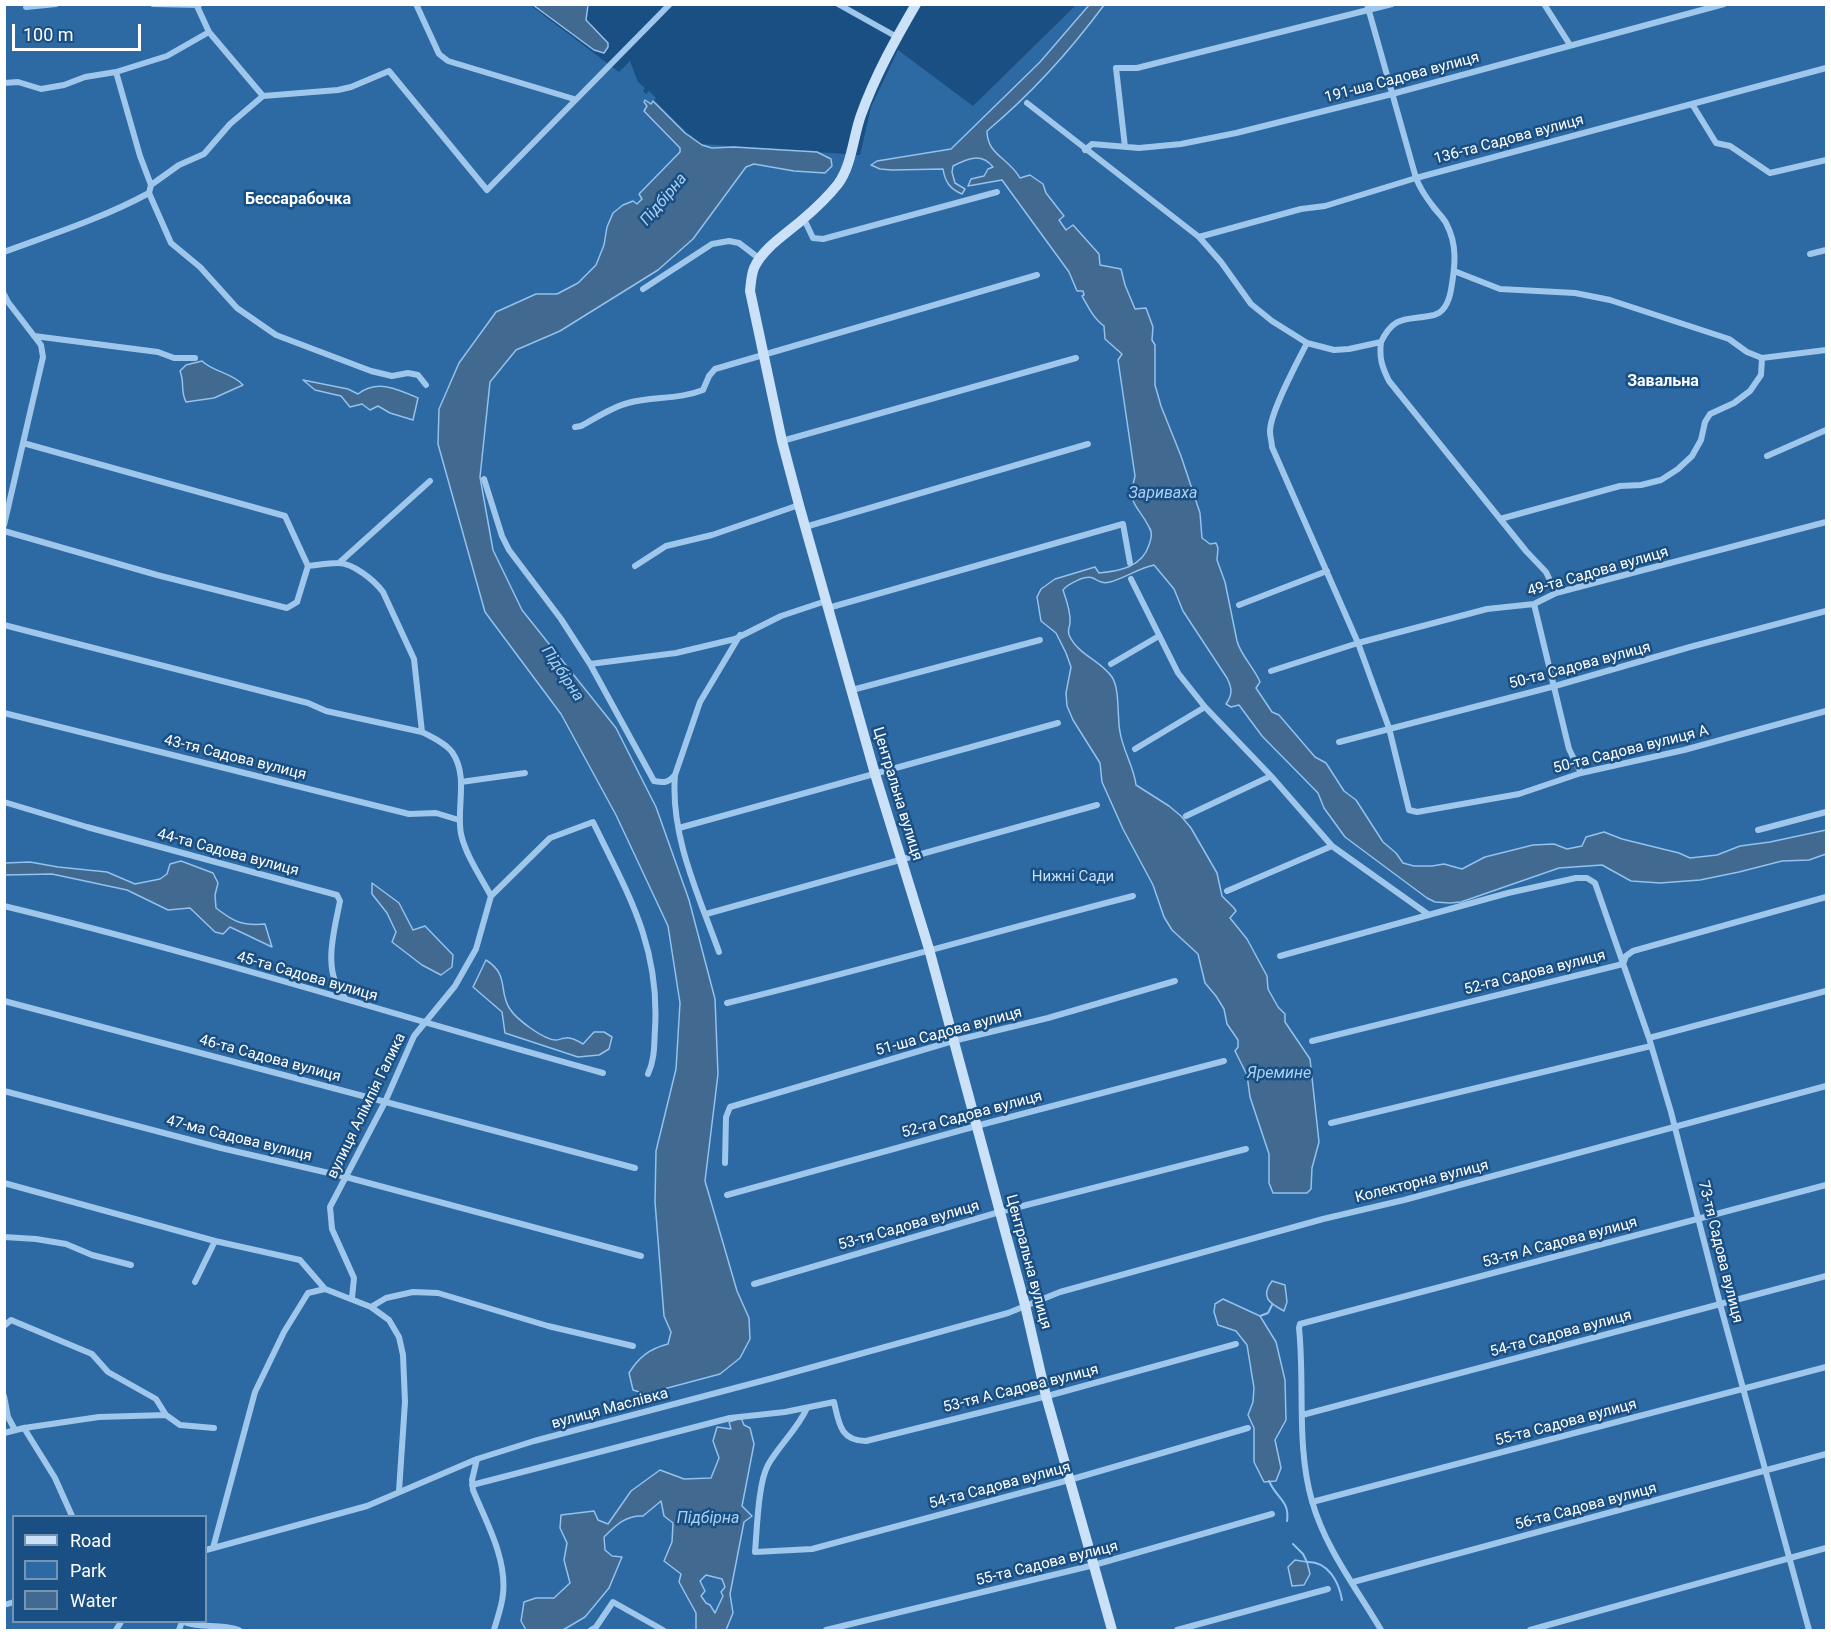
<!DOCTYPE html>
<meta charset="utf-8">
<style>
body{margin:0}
#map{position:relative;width:1831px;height:1635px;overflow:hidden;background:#1a4f83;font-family:Roboto,sans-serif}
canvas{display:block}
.frame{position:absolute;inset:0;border:6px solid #fff;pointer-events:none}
.legend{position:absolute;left:12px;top:1515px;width:195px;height:108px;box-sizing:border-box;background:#1a4f83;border:2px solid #7695b5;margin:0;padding:8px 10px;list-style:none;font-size:18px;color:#fff}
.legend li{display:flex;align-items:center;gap:12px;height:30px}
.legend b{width:30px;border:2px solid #7695b5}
.scale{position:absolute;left:12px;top:24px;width:129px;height:27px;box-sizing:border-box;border:3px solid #fff;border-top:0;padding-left:8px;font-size:18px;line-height:21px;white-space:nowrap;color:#fff;-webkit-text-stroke:4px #1a4f83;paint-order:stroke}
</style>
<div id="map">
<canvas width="1831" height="1635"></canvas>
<div class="frame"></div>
<ul class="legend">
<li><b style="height:8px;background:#cbe1f8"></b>Road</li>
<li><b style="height:16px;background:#2d69a2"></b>Park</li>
<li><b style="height:16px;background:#426990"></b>Water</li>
</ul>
<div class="scale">100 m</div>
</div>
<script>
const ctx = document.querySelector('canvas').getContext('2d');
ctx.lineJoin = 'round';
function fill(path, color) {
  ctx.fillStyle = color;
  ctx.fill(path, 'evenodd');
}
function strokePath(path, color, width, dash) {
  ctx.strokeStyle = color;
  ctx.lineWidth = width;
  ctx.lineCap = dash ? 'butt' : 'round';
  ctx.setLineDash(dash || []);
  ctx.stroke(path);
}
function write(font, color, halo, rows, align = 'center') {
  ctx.font = font + ' Roboto,sans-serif';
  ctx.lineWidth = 5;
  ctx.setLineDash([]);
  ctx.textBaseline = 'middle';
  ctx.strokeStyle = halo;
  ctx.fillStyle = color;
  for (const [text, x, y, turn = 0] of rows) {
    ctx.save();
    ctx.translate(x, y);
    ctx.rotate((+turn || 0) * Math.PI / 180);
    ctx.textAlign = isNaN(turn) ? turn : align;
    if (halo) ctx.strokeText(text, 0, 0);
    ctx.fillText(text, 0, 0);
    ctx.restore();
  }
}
const green = new Path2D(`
 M5 5H530L619 72 630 61 638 82 645 88 643 91 646 94 649 91 656 98 654 100 686 132 702 144 860 155 871 107 898 50 973 106 1076 5H1826V1630H5ZM14 1516H206V1622H14Z`);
const water = new Path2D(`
 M1090 4 1104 5C1070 51 1031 94 987 131 987 155 1009 158 1020 178L1030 175 1043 184 1046 193 1064 216 1059 220 1066 230 1073 225 1099 254 1100 265 1121 269 1125 285 1135 309 1146 308 1153 327 1152 340 1155 345V385L1161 406 1181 456 1200 513 1202 538 1210 544 1216 543 1218 548 1217 560 1225 582 1237 641C1241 656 1254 667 1260 682L1256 688 1272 712 1279 715 1315 757 1326 763 1344 791 1356 800 1383 842 1396 853 1403 863 1414 866H1432L1444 864 1462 869 1485 857 1533 845 1554 844 1567 849 1582 846 1586 837 1604 832 1622 839 1679 853 1690 858 1717 855 1740 846 1770 842 1826 830V854L1809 860 1782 861 1739 872 1700 880 1660 883 1631 881 1602 865 1559 868 1461 902 1450 903 1435 902 1427 898 1345 837 1324 808 1318 793 1262 736 1239 705 1231 707 1226 704C1233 694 1232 688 1227 678L1183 611 1174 589 1154 565C1139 568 1125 578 1110 582 1102 584 1099 581 1093 578 1085 575 1068 584 1063 590 1066 599 1071 612 1070 622 1070 628 1067 629 1069 635 1078 655 1100 660 1112 677 1120 689 1117 717 1120 732 1123 751 1134 767 1136 785L1169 806 1181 816 1191 828 1217 873 1222 896 1234 908 1236 911 1230 918 1247 939 1267 976 1268 989 1278 1007 1285 1014V1022L1310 1059 1319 1142 1312 1168 1311 1189 1307 1193H1273L1269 1183V1154L1250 1097 1247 1075 1235 1051 1238 1047V1040L1227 1024 1224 1009 1216 996 1205 983 1198 954 1172 930 1164 917 1153 885 1123 829 1102 782 1100 763 1073 720 1067 706 1066 693 1071 667 1066 653 1056 633 1041 621 1037 597 1041 589 1055 579 1095 567 1099 573C1120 571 1142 567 1149 545 1151 539 1153 533 1149 527 1137 503 1127 507 1135 476L1118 360 1122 354 1105 339 1104 326C1094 319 1088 307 1082 296L1084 295 1083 291H1077L1069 272 1002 180 968 186 971 179 984 176 988 169 993 167C981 152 967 159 953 166L952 172 955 183 965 189 962 194C950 189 945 182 943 169L892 170 880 169 871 165 877 161 951 149 1040 62Z
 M533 5H588L586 20 608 43V47L604 53 594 50Z
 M645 100 651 104 653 101 685 133 702 145 712 148 734 147 817 152 831 159 832 166 825 173 794 171 754 164 746 167 693 239 658 270 560 331 516 350 490 382 480 477 493 550 522 610 616 728 656 807 689 900 715 999 718 1074 705 1181 737 1291 749 1318 750 1339 740 1358 720 1374 645 1394 633 1390 629 1373C639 1357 649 1349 668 1344L671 1332 664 1316 655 1202 656 1151 676 1069 680 1003 668 926 616 815 561 714 485 612 438 444 439 409 459 363 496 312 536 294H557L578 283 596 265 604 245 607 227 613 213 623 205 633 201 637 204 642 199 639 194 680 152V148L644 111 647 106 644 102Z
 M202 361C213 372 233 373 243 385L214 398 186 402C180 390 185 384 180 371L186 365Z
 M303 380 348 389 358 394C377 379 398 389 418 398L413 420 390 413 378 406 370 410 362 404 350 407 341 396 315 390Z
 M181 861 213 873 218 883 215 895 216 908C234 922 242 926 265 924L272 947 230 927 223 934 215 932 190 908 168 910 127 890 52 874 5 875V863L30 862 58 867 107 872 135 884 160 879 167 874 170 864Z
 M372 883 399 903 413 930 425 926 453 955 452 967 441 975 422 965 392 942 396 932 387 913 372 894Z
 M486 960C510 975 498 992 510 1009 516 1019 544 1040 556 1040 559 1040 562 1038 566 1038 571 1037 578 1041 583 1044L594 1032H604L612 1037 609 1049 599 1055 578 1057 505 1033 502 1012 473 987Z
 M1272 1281 1285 1285 1287 1302 1284 1311C1269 1303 1260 1297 1272 1281Z
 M1223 1299 1260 1316 1276 1342 1285 1380 1286 1420 1275 1440 1281 1468 1276 1481 1264 1482 1254 1462V1428L1248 1415 1253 1402 1254 1388 1247 1345 1236 1331 1218 1325 1214 1312 1215 1304Z
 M741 1418 744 1425 750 1428 754 1444 742 1506 752 1516 744 1522 730 1594 733 1613 726 1630H696V1613L679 1582 681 1574 664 1561 672 1542 673 1523 664 1516 661 1501 643 1516C626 1515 616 1525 604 1537L605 1550 612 1556 622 1557 609 1588 585 1617 563 1630H526L521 1621 524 1602 536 1598H554L570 1583 564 1560 567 1543 560 1528 561 1515 594 1511 598 1520 608 1524 631 1491 660 1470 684 1479 711 1478 719 1458 713 1441 717 1427 731 1429 729 1422ZM706 1575 722 1579 725 1587 721 1592 723 1596 715 1613 710 1605 706 1603 701 1596 705 1591 700 1581Z
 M1295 1560 1307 1562 1310 1574 1304 1585 1292 1586 1288 1567Z`);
const stream = new Path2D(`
 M1260 1316 1268 1313 1272 1305
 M1269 1481C1277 1499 1290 1501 1287 1521
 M1293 1544 1303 1554 1307 1562C1328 1561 1339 1582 1342 1600`);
const street = new Path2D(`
 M153 4 199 5
 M416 4 439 54 448 61 574 99
 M838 4 897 37
 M1544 4 1570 45
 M197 6 209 32 263 96
 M26 7 56 4
 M116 72 140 156 151 185
 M4 83 18 82 41 89 64 85 85 77 116 72 167 56 209 32
 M1027 103 1199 237 1221 262 1251 304 1272 321 1307 343 1334 350 1349 349 1381 342C1395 313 1408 321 1434 315 1445 312 1449 301 1451 290 1455 267 1458 245 1446 223 1443 217 1436 211 1432 205 1425 196 1420 188 1416 178L1367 4
 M1692 104 1716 143 1730 146 1770 173 1826 160
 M1125 147 1116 68H1137L1392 4
 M1085 150 1092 144 1139 148 1181 144 1236 133 1392 94 1724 4
 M149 193 171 243 200 267 237 308 276 335 371 371 392 376 408 373 418 375 426 385
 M804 219 813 238 823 239 997 192
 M1199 237 1301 209 1325 206 1416 178 1826 68
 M4 252C53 234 103 218 149 193L151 185 179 165 204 154 230 124 263 96 338 90 351 87 389 71 487 190 670 4
 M1810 254 1826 250
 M1454 271 1500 289 1575 293 1610 300 1729 339 1747 352 1762 358
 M643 289 712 244 729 241 739 243 760 259
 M4 294 8 302 41 345 43 357 4 525
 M34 336 158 352 174 358H195
 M1381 342C1379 358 1382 367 1389 381L1526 551 1546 572 1556 593
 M1307 343C1298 361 1269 414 1270 432 1270 437 1272 442 1272 447L1358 643 1389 728 1409 810 1417 812 1519 794 1581 773 1684 750 1826 711
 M1762 358 1826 350
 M575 427 581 426C596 418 612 407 628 403 652 396 678 400 703 390L709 376 715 369 1037 275
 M782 441 1076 358
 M23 443 285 516 308 566C318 565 328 563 338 563 353 563 374 580 383 592L414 659 422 732C432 737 445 743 452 752 469 776 456 808 461 834 466 856 481 877 491 896L476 949 455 986 414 1036 385 1102 330 1207 332 1229 354 1278 352 1298
 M1767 456 1826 430
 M484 479 502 536 509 550 561 619 590 664 654 781C664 783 668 783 675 775
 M1500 519 1620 486 1641 485 1661 480 1678 469 1692 456 1701 440 1705 422 1710 414 1734 403 1750 391 1761 375 1762 358
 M805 527 1088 444
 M4 531 157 575 287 608 297 602 308 566
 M340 562 430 481
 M635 566 666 546 712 535 799 505
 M1131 579 1178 673 1205 707 1271 776 1332 846 1429 915
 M1534 604 1569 749 1581 773
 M1239 605 1327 571
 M828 608 1123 524 1130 563
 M4 625 308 703 326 711 422 732
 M590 664 676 653 735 639 781 616 826 601
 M1111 664 1159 636
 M1271 671 1358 643 1487 609 1534 604 1556 593 1826 522
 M852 690 1040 640
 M4 713 409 814 436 813 459 820
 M1339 742 1555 686 1690 647 1826 611
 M1135 749 1205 707
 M461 782 525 773
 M4 802 87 827 337 895 340 901C334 932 321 973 346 999
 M1186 816 1271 776
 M679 828 1058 723
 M1758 830 1826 812
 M1227 891 1332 846
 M491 896 550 838 593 822C628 894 660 946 655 1029 654 1045 655 1059 648 1074
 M4 906C206 955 404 1018 603 1073
 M706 914 1097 805
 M719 952C699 896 670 836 675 775L700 702 740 635
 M1280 956 1508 893 1576 878H1587L1595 883 1649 1038 1671 1112 1720 1304 1809 1630
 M4 1001 635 1168
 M727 1003C863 970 997 931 1133 896
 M1649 1038 1826 991
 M1312 1041 1623 964 1626 956 1633 951 1826 897
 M4 1091 221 1148 346 1177 641 1256
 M1331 1123 1651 1046
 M725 1163 726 1117 730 1107 953 1041 1048 1018 1175 981
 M4 1183 215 1241 300 1260 325 1289
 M727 1195 980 1125 1224 1061
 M4 1237 36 1239 66 1244 92 1255 131 1265
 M195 1282 215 1241
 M754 1284 1003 1211 1246 1149
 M371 1307 386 1298 413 1292 438 1293 548 1326 633 1346
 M4 1326 11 1320 92 1354 108 1372 156 1399 166 1415
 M4 1396 8 1417 15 1430
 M807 1408C797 1430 779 1445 768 1465 758 1483 757 1530 755 1552L812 1549 1069 1480 1248 1428
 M1302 1415 1826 1276
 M24 1428 55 1478 72 1516
 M4 1433 24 1428 99 1417 166 1415 180 1425 214 1428
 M477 1459 472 1480 473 1490C486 1522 507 1558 503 1594 502 1606 497 1619 494 1630
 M472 1485 730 1418 785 1412 834 1402C839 1423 840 1441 866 1441L1051 1395 1236 1344
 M1312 1502 1826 1367
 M213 1548 255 1392 284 1332 308 1293 325 1289 371 1307 389 1320 399 1337 403 1355 405 1402 399 1491
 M206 1550 367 1506 477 1459 534 1441 773 1378 1008 1313 1060 1292 1323 1219 1404 1200 1826 1086
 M1353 1582 1826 1454
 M4 1605 14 1602
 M184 1622C203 1629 218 1623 239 1630
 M116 1630 121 1622
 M179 1630 182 1622
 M591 1630 596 1627 613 1602 663 1630
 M826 1630 1094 1565 1272 1514
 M1177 1630 1328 1589
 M1381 1630C1357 1589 1325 1548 1312 1501 1296 1446 1305 1385 1299 1328L1300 1324 1826 1185
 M1530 1630 1826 1548`);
const secondary = new Path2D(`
 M916 4C895 40 875 76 861 115 853 137 852 165 838 184 827 198 815 209 802 220 786 234 763 248 754 268 751 276 751 283 750 291L782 441 799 505 875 774 929 949 1025 1305 1046 1396 1112 1630`);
const streetNames = [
 ["191-ша Садова вулиця",1402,78,-15],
 ["136-та Садова вулиця",1509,140,-15],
 ["49-та Садова вулиця",1598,572,-16],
 ["50-та Садова вулиця",1580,666,-15],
 ["50-та Садова вулиця А",1631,750,-14],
 ["43-тя Садова вулиця",235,758,14],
 ["Центральна вулиця",897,794,73],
 ["44-та Садова вулиця",228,853,15],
 ["52-га Садова вулиця",1535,973,-14],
 ["45-та Садова вулиця",307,977,16],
 ["51-ша Садова вулиця",949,1032,-15],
 ["46-та Садова вулиця",270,1059,15],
 ["вулиця Алімпія Галика",367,1106,-64],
 ["52-га Садова вулиця",972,1115,-15],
 ["47-ма Садова вулиця",239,1139,14],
 ["Колекторна вулиця",1422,1182,-14],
 ["53-тя Садова вулиця",909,1226,-16],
 ["53-тя А Садова вулиця",1560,1243,-15],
 ["73-тя Садова вулиця",1720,1252,76],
 ["Центральна вулиця",1028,1262,75],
 ["54-та Садова вулиця",1561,1334,-15],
 ["53-тя А Садова вулиця",1021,1389,-14],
 ["вулиця Маслівка",610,1409,-15],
 ["55-та Садова вулиця",1566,1423,-15],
 ["54-та Садова вулиця",1000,1486,-15],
 ["56-та Садова вулиця",1586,1507,-15],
 ["55-та Садова вулиця",1047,1564,-14]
];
const parkNames = [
 ["Нижні Сади",1073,877]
];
const neighbourhoodNames = [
 ["Бессарабочка",298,200],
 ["Завальна",1663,382]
];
const waterNames = [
 ["Підбірна",664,200,-50],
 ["Зариваха",1163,494],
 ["Підбірна",562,674,56],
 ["Яремине",1279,1074],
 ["Підбірна",708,1519]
];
fill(green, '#2d69a2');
fill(water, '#426990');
strokePath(water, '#92c2ed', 1.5);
strokePath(stream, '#92c2ed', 2);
strokePath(street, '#9fc6eb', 6);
strokePath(secondary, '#cbe1f8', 10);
write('15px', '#fff', '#1a4f83', streetNames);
write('15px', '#c4dff8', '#1a4f83', parkNames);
write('bold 16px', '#fff', '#1a4f83', neighbourhoodNames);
write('italic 16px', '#aad0f3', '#1a4f83', waterNames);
</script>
